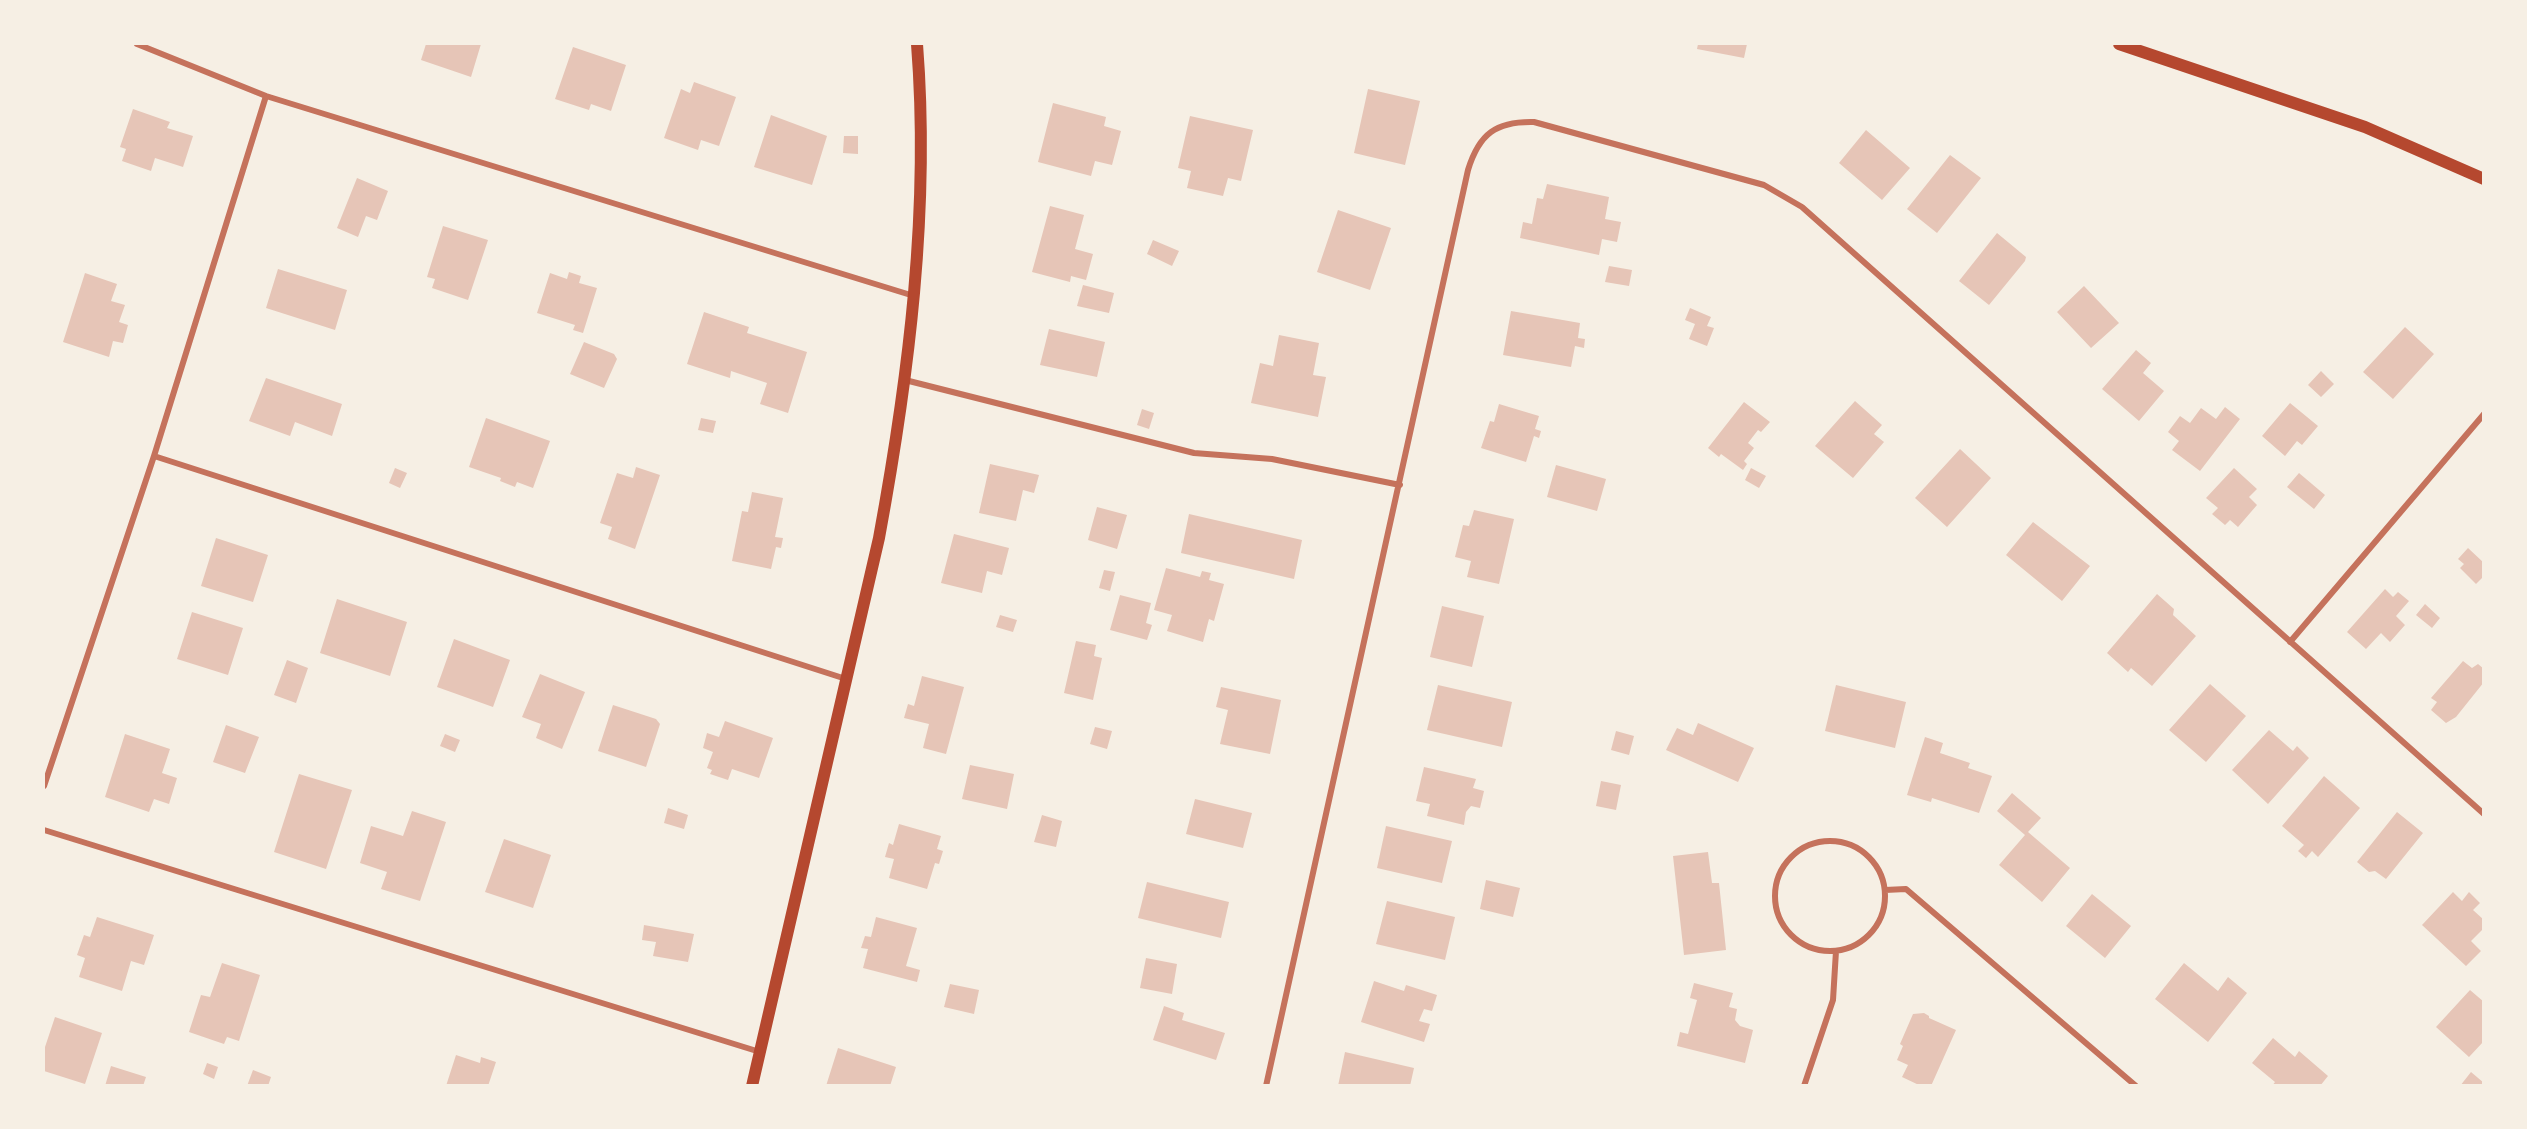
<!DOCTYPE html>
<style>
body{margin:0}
#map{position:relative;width:2527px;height:1129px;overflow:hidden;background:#f6efe4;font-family:"Space Grotesk",sans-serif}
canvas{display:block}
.frame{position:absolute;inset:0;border:45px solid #f6efe4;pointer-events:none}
</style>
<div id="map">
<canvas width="2527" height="1129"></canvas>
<div class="frame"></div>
</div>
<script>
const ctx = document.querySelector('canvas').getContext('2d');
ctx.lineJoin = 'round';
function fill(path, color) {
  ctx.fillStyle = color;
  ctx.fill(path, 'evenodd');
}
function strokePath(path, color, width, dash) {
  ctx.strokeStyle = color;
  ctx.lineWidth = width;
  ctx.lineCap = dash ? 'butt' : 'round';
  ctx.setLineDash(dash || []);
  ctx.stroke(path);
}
const building = new Path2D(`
 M426 44H481L471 77 421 60Z
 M1698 44H1747L1744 58 1697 49Z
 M573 47 626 65 611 111 591 104 589 110 555 99Z
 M694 82 736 97 719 146 701 140 698 150 664 138 681 89 690 93Z
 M1368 89 1420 101 1405 165 1354 153Z
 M1053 103 1106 117 1104 126 1121 131 1112 165 1095 161 1091 176 1038 162Z
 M133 109 170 122 167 128 193 136 183 167 155 158 151 171 122 161 126 149 120 147Z
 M771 115 827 136 812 185 754 167Z
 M1190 116 1253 130 1241 181 1228 178 1223 196 1187 188 1191 171 1178 168Z
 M1866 130 1910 168 1882 200 1839 163Z
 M844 136H858V154L843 153Z
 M1950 155 1981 178 1937 233 1907 209Z
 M357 178 388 191 377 220 366 216 358 237 337 228Z
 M1547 184 1609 197 1605 219 1621 222 1617 242 1602 239 1599 255 1520 238 1523 222 1532 224 1537 198 1543 199Z
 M1050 206 1084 215 1075 249 1093 254 1086 280 1071 276 1070 282 1032 272Z
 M1338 210 1391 228 1370 290 1317 272Z
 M443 226 488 240 468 300 432 288 435 279 427 277Z
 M1997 233 2026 257 2025 261 1989 305 1959 281Z
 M1153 240 1179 251 1172 266 1147 254Z
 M1609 266 1632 270 1629 286 1605 282Z
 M278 269 347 290 335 330 266 308Z
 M569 272 581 276 579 283 597 288 583 333 573 330 575 325 537 313 550 273 567 279Z
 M85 273 117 284 111 301 125 305 119 322 128 325 123 343 113 341 109 357 63 342Z
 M1083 285 1114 293 1109 313 1077 306Z
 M2084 286 2119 323 2091 348 2057 312Z
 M1690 308 1711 317 1707 326 1714 328 1707 346 1689 339 1695 324 1685 320Z
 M1511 311 1580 323 1578 338 1585 339 1584 348 1575 346 1571 367 1503 355Z
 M704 312 749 327 747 333 807 352 788 413 760 404 767 383 731 371 730 378 687 364Z
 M2405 327 2434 354 2393 399 2363 372Z
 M1049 329 1105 342 1097 377 1040 365Z
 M1279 335 1319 343 1313 375 1326 377 1318 417 1251 403 1260 363 1273 366Z
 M584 342 614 354 617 359 604 388 570 374Z
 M2136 350 2151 363 2143 373 2164 391 2139 421 2102 389Z
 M2321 371 2334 384 2321 397 2308 385Z
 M266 378 342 404 332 436 295 422 290 436 249 421Z
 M1855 401 1882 425 1874 434 1884 442 1853 478 1815 446Z
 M1744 402 1770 422 1761 432 1758 430 1748 443 1754 448 1744 461 1747 464 1743 470 1721 454 1719 457 1708 448Z
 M2290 403 2318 426 2302 445 2297 441 2285 456 2262 436Z
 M1499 404 1539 416 1535 429 1541 431 1539 438 1534 436 1526 462 1481 448 1490 421 1494 422Z
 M2225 407 2240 419 2200 471 2172 450 2179 441 2168 432 2180 416 2190 423 2201 408 2216 419Z
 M1142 409 1154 413 1149 429 1137 425Z
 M486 418 550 441 533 488 517 482 515 487 500 481 501 478 469 467Z
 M701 418 716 421 713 433 698 430Z
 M1960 449 1991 478 1947 527 1915 498Z
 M990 464 1039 475 1034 493 1023 490 1016 521 979 513Z
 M1556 465 1606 479 1597 511 1547 497Z
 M636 467 660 475 635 549 608 539 612 527 600 523 617 473 633 478Z
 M395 468 407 473 400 488 389 483Z
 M1751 468 1766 476 1759 488 1745 480Z
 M2234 468 2257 489 2249 497 2257 505 2238 527 2230 520 2225 525 2212 514 2218 508 2206 498Z
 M2299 473 2325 495 2314 509 2287 487Z
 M752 492 783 498 775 537 783 538 781 548 776 547 771 569 732 561 742 511 748 512Z
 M1097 507 1127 515 1117 549 1088 540Z
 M1474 510 1514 519 1499 584 1467 577 1471 561 1455 557 1463 525 1469 526Z
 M1189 514 1302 540 1294 579 1181 553Z
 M2033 522 2090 566 2062 601 2006 555Z
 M954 534 1009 548 1002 575 987 571 982 593 941 583Z
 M216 538 268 555 253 602 201 586Z
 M2468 548 2484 563V576L2476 584 2460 568 2464 564 2458 559Z
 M1166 568 1200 577 1202 571 1211 573 1209 580 1224 584 1214 621 1209 619 1203 642 1167 631 1172 615 1154 610Z
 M1104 570 1115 572 1110 591 1099 588Z
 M2385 589 2393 597 2398 592 2409 601 2396 616 2405 625 2390 642 2381 633 2366 649 2347 632Z
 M2157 594 2174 609 2173 615 2196 636 2152 686 2131 668 2128 672 2107 653Z
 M1120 595 1151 603 1146 623 1152 625 1147 640 1110 630Z
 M337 599 407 622 390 676 320 653Z
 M2425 604 2440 618 2432 628 2416 615Z
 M1442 606 1484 616 1472 667 1430 657Z
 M192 612 243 628 228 675 177 659Z
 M1000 615 1017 620 1013 632 996 627Z
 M454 639 510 660 493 707 437 687Z
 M1076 641 1096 645 1094 656 1102 658 1093 700 1064 693Z
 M287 660 308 668 296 703 274 695Z
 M2463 661 2472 668 2478 664 2484 669V682L2456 717 2446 723 2431 710 2437 702 2431 698Z
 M540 674 585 692 562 749 536 738 541 724 522 717Z
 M922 676 964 687 946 754 923 748 929 724 904 718 908 704 914 706Z
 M2210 684 2246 716 2206 762 2169 730Z
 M1438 685 1512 702 1502 747 1427 730Z
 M1836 685 1906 702 1895 748 1825 731Z
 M1221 687 1281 700 1270 754 1220 744 1228 710 1216 707Z
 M613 705 656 719 660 724 646 767 598 751Z
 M725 721 773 738 759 778 732 769 728 780 710 774 712 770 707 768 713 752 703 748 707 733 719 737Z
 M1698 723 1754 748 1738 782 1666 750 1677 728 1693 735Z
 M226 725 259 737 245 773 213 762Z
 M1095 727 1112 731 1107 749 1090 744Z
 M2269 730 2293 751 2297 746 2309 758 2268 804 2232 770Z
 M1616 731 1634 736 1629 755 1611 750Z
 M125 734 170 749 162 773 177 778 169 804 154 799 149 812 105 797Z
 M445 734 460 740 455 752 440 746Z
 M1925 737 1943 743 1940 753 1970 763 1968 768 1992 776 1979 813 1932 798 1931 802 1907 795Z
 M970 765 1014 774 1007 809 962 799Z
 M1424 767 1476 779 1473 788 1484 791 1480 808 1471 806 1466 812 1464 825 1427 816 1430 804 1416 801Z
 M299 774 352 790 326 869 274 852Z
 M2324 776 2360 808 2318 857 2312 851 2306 858 2298 851 2304 845 2282 826Z
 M1601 781 1621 785 1616 810 1596 806Z
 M2012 793 2041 818 2028 832 2070 868 2042 902 1999 865 2025 835 1997 811Z
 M1195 799 1252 813 1243 848 1186 834Z
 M668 808 688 815 684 829 664 823Z
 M412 811 446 822 420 901 381 889 387 872 360 863 371 826 403 836Z
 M2397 812 2423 833 2386 879 2375 871 2369 872 2357 862Z
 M1042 815 1062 821 1056 847 1034 842Z
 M899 824 941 836 937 849 943 851 939 864 935 863 927 889 889 878 894 859 885 857 889 843 893 845Z
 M1386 826 1452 841 1442 883 1377 868Z
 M504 839 551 855 533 908 485 892Z
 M1708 852 1712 883H1719L1726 950 1684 955 1673 856Z
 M1486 880 1520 888 1513 917 1480 909Z
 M1147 882 1229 902 1221 938 1138 918Z
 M2453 892 2462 901 2469 892 2480 903 2473 910 2484 920V928L2471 941 2481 951 2466 966 2422 925Z
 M2092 894 2131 926 2105 958 2066 926Z
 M1387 901 1455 917 1445 960 1376 944Z
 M97 917 154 935 144 965 131 961 122 991 79 977 85 958 77 955 84 935 90 937Z
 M876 917 917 928 906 966 920 970 917 982 863 968 868 949 861 948 865 936 871 937Z
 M644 925 694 934 688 962 653 956 656 942 642 940Z
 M1146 958 1177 964 1172 994 1140 988Z
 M222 963 260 975 239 1041 227 1037 224 1044 189 1032 201 995 210 997Z
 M2184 963 2218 991 2228 977 2247 993 2208 1042 2155 999Z
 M1374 981 1404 991 1406 985 1437 995 1432 1011 1424 1009 1419 1021 1430 1024 1424 1042 1361 1022Z
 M1694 983 1733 993 1729 1007 1737 1009 1735 1020 1740 1026 1753 1030 1745 1063 1677 1046 1680 1032 1688 1034 1697 1000 1690 998Z
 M950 984 979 990 974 1014 944 1007Z
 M2470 990 2484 1002V1041L2469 1057 2436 1027Z
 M1164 1006 1184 1013 1182 1020 1225 1033 1216 1060 1153 1040Z
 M1924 1013 1929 1016V1018L1956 1030 1931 1086H1921L1902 1077 1908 1065 1897 1060 1903 1046 1900 1044 1913 1014Z
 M55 1017 102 1033 85 1084 44 1071V1050Z
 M2273 1038 2295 1057 2299 1051 2328 1076 2320 1086H2272L2275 1082 2252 1063Z
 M838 1048 896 1067 890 1086H826Z
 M1345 1052 1414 1068 1410 1086H1338Z
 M456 1055 480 1063 481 1057 496 1062 488 1086H446Z
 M207 1063 218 1067 214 1079 203 1074Z
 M111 1066 146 1077 143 1086H105Z
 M253 1070 271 1077 268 1086H247Z
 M2471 1072 2484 1083 2482 1086H2460Z`);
const minor = new Path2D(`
 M137 44 266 96 914 296
 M905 380 1194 453 1272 459 1400 485
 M154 456 846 679
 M2290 642 2484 414
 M44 786 154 456 266 96
 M44 830 760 1052
 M1775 896a55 55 0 1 1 110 0a55 55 0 1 1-110 0Z
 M1885 890 1906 889 2136 1086
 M1266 1086 1468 170C1479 134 1496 121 1534 122L1764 185 1802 207 2484 814
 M1804 1086 1833 1000 1836 951`);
const secondary = new Path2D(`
 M2119 44 2365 127 2484 179
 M752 1086 879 538C909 375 930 209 917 44`);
fill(building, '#e6c5b7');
strokePath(minor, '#c5725c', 6);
strokePath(secondary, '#b5482f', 12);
</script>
